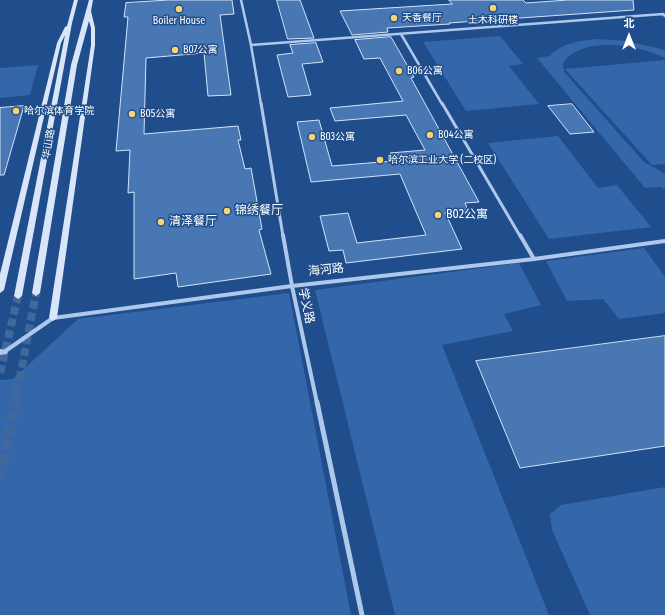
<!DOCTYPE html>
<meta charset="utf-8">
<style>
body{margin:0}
#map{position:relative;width:665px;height:615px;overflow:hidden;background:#204d8b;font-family:"Fira Sans Condensed","Noto Sans SC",sans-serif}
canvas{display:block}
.north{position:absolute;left:609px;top:16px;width:40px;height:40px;-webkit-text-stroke:3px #204d8b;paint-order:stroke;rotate:0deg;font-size:11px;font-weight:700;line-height:16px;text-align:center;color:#fff}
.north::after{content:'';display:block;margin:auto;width:14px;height:18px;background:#fff;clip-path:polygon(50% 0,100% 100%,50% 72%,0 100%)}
</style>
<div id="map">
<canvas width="665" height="615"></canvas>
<div class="north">北</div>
</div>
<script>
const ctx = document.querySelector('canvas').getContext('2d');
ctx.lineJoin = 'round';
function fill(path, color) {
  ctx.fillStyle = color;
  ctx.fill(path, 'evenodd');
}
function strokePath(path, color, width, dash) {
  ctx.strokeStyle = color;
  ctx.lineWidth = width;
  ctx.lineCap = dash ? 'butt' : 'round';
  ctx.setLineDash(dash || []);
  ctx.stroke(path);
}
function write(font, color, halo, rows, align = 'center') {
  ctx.font = font + ' "Fira Sans Condensed","Noto Sans SC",sans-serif';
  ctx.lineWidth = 3;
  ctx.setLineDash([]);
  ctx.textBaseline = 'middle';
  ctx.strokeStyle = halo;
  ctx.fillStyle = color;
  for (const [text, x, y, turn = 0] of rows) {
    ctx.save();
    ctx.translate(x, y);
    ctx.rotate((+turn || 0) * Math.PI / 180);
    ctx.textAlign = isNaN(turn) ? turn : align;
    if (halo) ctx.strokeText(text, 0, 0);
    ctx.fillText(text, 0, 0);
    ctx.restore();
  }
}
const green = new Path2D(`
 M500 36 523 64 509 66 539 104 466 111 423 42Z
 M596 39 627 41 665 50V58C639 45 582 35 563 63L564 72 644 162 665 174V189L660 187 645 188 537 58 550 56C562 43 579 41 596 39Z
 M665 60V164L652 165 565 69Z
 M38 65 30 95 0 98V68Z
 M558 136 598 188 617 185 651 227 549 239 488 143Z
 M644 248 665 277V313L619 319 603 299 567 301 546 261Z
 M519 263 541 305 504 314 513 331 442 345 549 615H395L315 290Z
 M289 293 351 615H0V380L13 379 78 319Z
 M665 487V615H590L552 530 550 514 561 505Z`);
const building = new Path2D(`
 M169 0H232L234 14 220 15 231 95 208 96 204 53 146 58 144 134 238 126 241 140H238L245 169 251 168 262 229 259 230 271 274 178 287 176 273 134 279V192L128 193 130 150 116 151 128 17H124L126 3Z
 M277 0H300L314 38 288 39Z
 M449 0H523L526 3 568 0H633L634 10 449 23 450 24 387 28 388 32 352 35 340 11 452 4Z
 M391 37 414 77 411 78 479 202 465 203 468 210 445 212 462 249 346 263 343 250 329 251 320 216 348 213 357 243 426 235 400 174 311 182 297 122 319 120 332 166 393 161 390 153 425 150 406 115 335 121 330 108 403 101 380 58 364 59 355 40Z
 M316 43 323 62 302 64 311 95 288 97 277 55 293 53 290 45Z
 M572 104 594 132 570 134 548 106Z
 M24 106 4 175H0V108Z
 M665 336V446L520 468 476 361Z`);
const secondaryTunnelFar1 = new Path2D(`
 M0 373 18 296
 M15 403 36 293`);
const secondaryTunnel = new Path2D(`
 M0 479 15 402`);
const minorFar3 = new Path2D(`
 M241 0 251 45 261 104
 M401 34 442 104
 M251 45 663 14 665 16`);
const minorFar2 = new Path2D(`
 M261 103 283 236
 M442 103 520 236`);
const minorFar1 = new Path2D(`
 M283 235 292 286 317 403
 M520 235 534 259
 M4 352 53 318 292 286 534 259 665 241`);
const minor = new Path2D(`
 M317 402 362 615`);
const tertiary = new Path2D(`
 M0 349 7 350 8 352 7 354 0 355Z`);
const secondary = new Path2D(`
 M74 0H78L72 23 22 296 18 299 14 296 65 35 61 43 4 290 0 293V274L57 43 65 27 67 26Z
 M89 0H93L91 11 95 28V45L57 318 53 321 49 318 91 45V28L89 21 77 65 40 293 36 296 32 293 71 65Z`);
const markers = [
 [493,8,4,"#f8d36f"],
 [179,9,4,"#f8d36f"],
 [394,18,4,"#f8d36f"],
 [175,50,4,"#f8d36f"],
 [399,71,4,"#f8d36f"],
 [16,111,4,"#f8d36f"],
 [132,114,4,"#f8d36f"],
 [430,135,4,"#f8d36f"],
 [312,137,4,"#f8d36f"],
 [380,160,4,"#f8d36f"],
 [227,211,4,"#f8d36f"],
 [438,215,4,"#f8d36f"],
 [161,222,4,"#f8d36f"]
];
const farPoinames = [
 ["天香餐厅",402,18],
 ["土木科研楼",493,20,"center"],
 ["Boiler House",179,21,"center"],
 ["B07公寓",183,50],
 ["B06公寓",407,71],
 ["哈尔滨体育学院",24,111],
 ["B05公寓",140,114],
 ["B04公寓",438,135],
 ["B03公寓",320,137],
 ["哈尔滨工业大学 (二校区)",388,160]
];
const farStreetnames = [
 ["华山路",49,144,-80]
];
const poiNames = [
 ["锦绣餐厅",235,211],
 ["B02公寓",446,215],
 ["清泽餐厅",169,222]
];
const streetNames = [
 ["海河路",326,270,-6],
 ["学义路",306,306,78]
];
fill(green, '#3467a9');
fill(building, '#4977b3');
strokePath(building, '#d2e3f8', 1);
strokePath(secondaryTunnelFar1, '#41689c', 8, [8, 4]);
strokePath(secondaryTunnel, '#41689c', 10, [10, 5]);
strokePath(minorFar3, '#aec8eb', 2.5);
strokePath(minorFar2, '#aec8eb', 3);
strokePath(minorFar1, '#aec8eb', 4);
strokePath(minor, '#aec8eb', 5);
fill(tertiary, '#aec8eb');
fill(secondary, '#d9e6f9');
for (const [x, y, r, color] of markers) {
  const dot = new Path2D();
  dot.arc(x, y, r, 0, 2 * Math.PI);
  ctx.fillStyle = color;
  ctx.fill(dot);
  strokePath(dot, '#204d8b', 1.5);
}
write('10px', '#fff', '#204d8b', farPoinames, 'left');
write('10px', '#fff', '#204d8b', farStreetnames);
write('12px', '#fff', '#204d8b', poiNames, 'left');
write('12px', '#fff', '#204d8b', streetNames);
</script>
